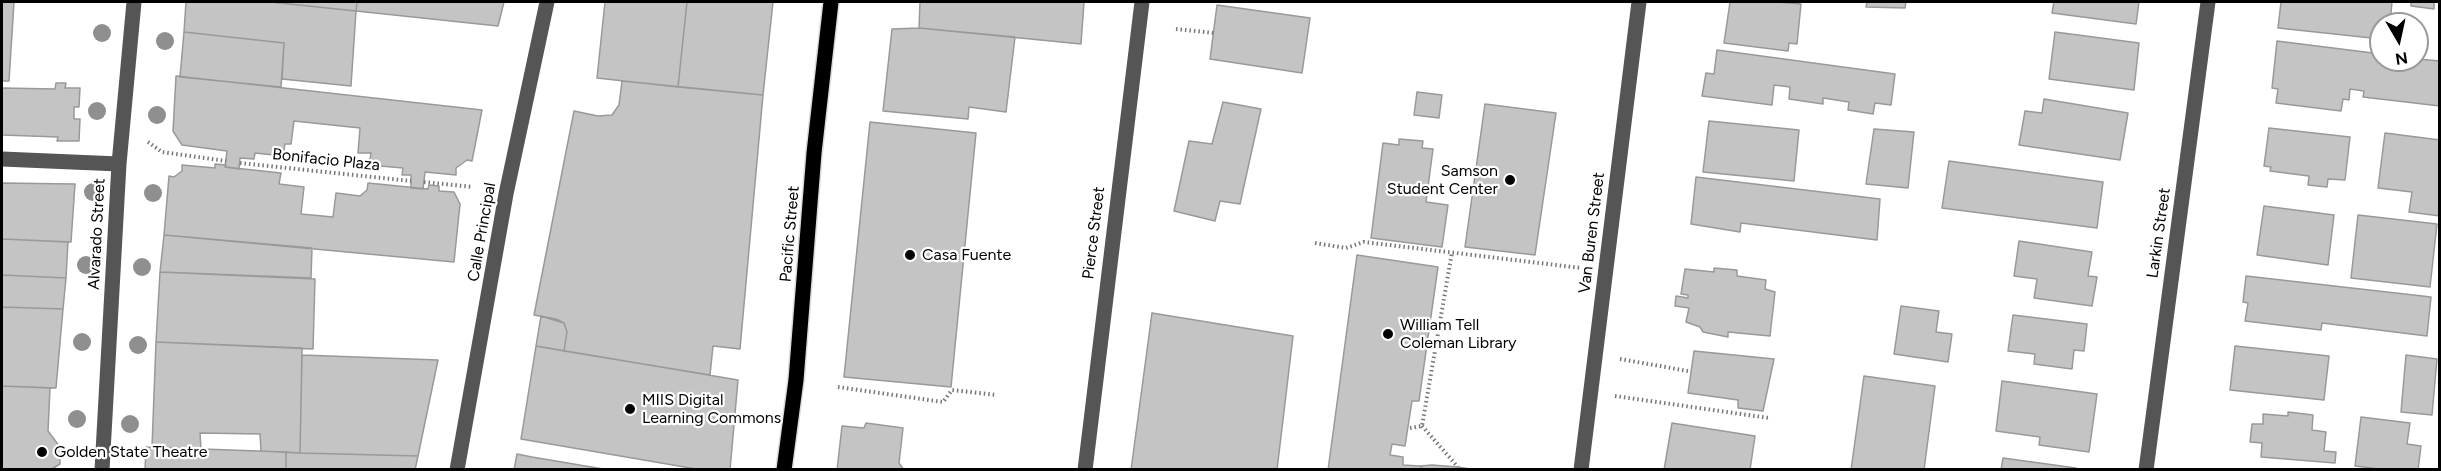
<!DOCTYPE html>
<style>
body{margin:0}
#map{position:relative;width:2441px;height:471px;overflow:hidden;background:#fff;font-family:Figtree,sans-serif}
canvas{display:block}
.frame{position:absolute;inset:0;border:3px solid #000;pointer-events:none}
.north{position:absolute;left:2369px;top:12px;width:60px;height:60px;box-sizing:border-box;background:#fff;border:2px solid #999;border-radius:50%;rotate:171deg;font-size:16px;font-weight:700;line-height:24px;text-align:center;color:#000}
.north::after{content:'';display:block;margin:auto;width:21px;height:27px;background:#000;clip-path:polygon(50% 0,100% 100%,50% 72%,0 100%)}
</style>
<div id="map">
<canvas width="2441" height="471"></canvas>
<div class="frame"></div>
<div class="north">N</div>
</div>
<script>
const ctx = document.querySelector('canvas').getContext('2d');
ctx.lineJoin = 'round';
function fill(path, color) {
  ctx.fillStyle = color;
  ctx.fill(path, 'evenodd');
}
function strokePath(path, color, width, dash) {
  ctx.strokeStyle = color;
  ctx.lineWidth = width;
  ctx.lineCap = dash ? 'butt' : 'round';
  ctx.setLineDash(dash || []);
  ctx.stroke(path);
}
function write(font, color, halo, rows, align = 'center') {
  ctx.font = font + ' Figtree,sans-serif';
  ctx.lineWidth = 4.5;
  ctx.setLineDash([]);
  ctx.textBaseline = 'middle';
  ctx.strokeStyle = halo;
  ctx.fillStyle = color;
  for (const [text, x, y, turn = 0] of rows) {
    ctx.save();
    ctx.translate(x, y);
    ctx.rotate((+turn || 0) * Math.PI / 180);
    ctx.textAlign = isNaN(turn) ? turn : align;
    if (halo) ctx.strokeText(text, 0, 0);
    ctx.fillText(text, 0, 0);
    ctx.restore();
  }
}
const building = new Path2D(`
 M2 2H14L9 81H2Z
 M186 2H270L356 11 351 86 282 79 284 43 184 32Z
 M270 2H357L356 11Z
 M357 2H504L498 26 356 11Z
 M605 2H687L678 87 597 78Z
 M687 2H773L763 95 678 87Z
 M920 2H1084L1081 44 919 28Z
 M1730 2H1778L1801 4 1797 44 1789 43 1788 51 1724 43Z
 M1867 2H1906L1905 8 1866 7Z
 M2054 2H2139L2136 24 2052 13Z
 M2281 2H2392L2390 24H2381V39L2278 28Z
 M2411 2H2434V9L2411 6Z
 M1217 5 1310 18 1302 73 1210 59Z
 M919 28 1015 37 1006 112 969 107 968 119 883 111 892 29Z
 M184 32 284 43 281 87 180 77Z
 M2055 32 2139 43 2134 90 2049 79Z
 M2277 41 2381 54V60L2417 59 2440 61V106L2363 97 2364 91 2350 89 2349 100 2343 99 2341 111 2276 103 2278 89 2272 88Z
 M1717 50 1895 74 1891 105 1875 103 1873 114 1848 110 1849 102 1823 98V104L1789 99 1790 87 1774 85 1772 105 1702 96 1706 73 1714 74Z
 M176 76 482 110 472 161 467 160 456 168V175L425 172 423 189 411 188V175H402L403 168 369 165 371 153H358L360 128 294 121 291 144H285L283 156 255 153 254 159 240 158 239 169 225 167 227 151 182 145 173 131Z
 M622 81 763 95 740 349 713 346 710 375 564 351 567 332 564 323 556 319 534 315 574 111 598 116 612 115 619 105Z
 M56 83H66L65 88H80L79 107H74V119H80L79 141H57L58 137 2 135V88L55 89Z
 M1417 92 1442 95 1439 118 1414 115Z
 M2044 99 2128 113 2120 160 2019 145 2025 111 2042 113Z
 M1223 102 1261 109 1240 204 1220 201 1215 221 1174 211 1189 141 1212 144Z
 M1485 104 1556 113 1535 255 1465 247Z
 M1709 121 1799 130 1794 181 1703 172Z
 M870 122 976 133 951 387 844 377Z
 M2269 128 2350 137 2345 180 2328 179 2327 187 2308 185 2309 176 2270 171 2271 167 2264 166Z
 M1874 129 1914 132 1908 188 1866 184Z
 M2385 133 2440 140V216L2409 212 2412 192 2378 188Z
 M1399 139 1423 141 1422 148 1433 149 1426 202 1448 205 1442 247 1371 238 1383 143 1399 145Z
 M1949 161 2103 182 2097 228 1942 208Z
 M215 164 226 165 225 167 281 173 279 184 304 187 301 214 333 217 336 193 360 196 367 190 368 183 428 189 429 185 439 186V191L454 192 460 204 454 262 164 235 169 176 174 177 182 171V165L215 168Z
 M1696 177 1880 199 1877 240 1741 223 1740 232 1691 224Z
 M2 183 75 184 71 242 2 239Z
 M2264 206 2334 215 2328 265 2257 255Z
 M2358 215 2437 224 2430 287 2351 278Z
 M164 235 312 248 311 278 160 272Z
 M2 239 68 242 66 278 2 275Z
 M2019 241 2092 252 2088 276 2097 277 2092 306 2034 298 2037 279 2014 276Z
 M1357 255 1438 267 1419 401H1412L1405 446 1392 444 1390 455 1403 457V465L1420 466 1424 470H1328Z
 M1714 268 1737 270V276L1766 280 1765 289 1775 292 1770 336 1728 332V337L1703 332 1700 327 1686 322 1689 308 1675 306 1676 296 1688 298V295L1681 294 1685 269 1714 272Z
 M160 272 315 279 313 349 156 342Z
 M2 275 66 278 63 309 2 307Z
 M2246 276 2431 297 2427 336 2322 323 2321 330 2245 321 2248 303 2243 302Z
 M1901 306 1939 311 1936 332 1952 334 1948 362 1894 354Z
 M2 307 63 309 56 388 2 386Z
 M1152 313 1293 336 1277 470H1131Z
 M2013 315 2087 324 2084 351 2074 350 2072 369 2034 364 2035 354 2008 351Z
 M541 316 564 323 567 332 564 351 536 346Z
 M156 342 302 348 300 453 261 451 260 434 200 433 201 449 152 447Z
 M536 346 738 380 730 470H702L521 439Z
 M2235 346 2329 356 2324 400 2230 390Z
 M1694 351 1774 359 1763 411 1738 408V400L1688 393Z
 M302 355 438 360 418 456 300 453Z
 M2406 355 2437 359 2432 415 2401 412Z
 M1864 376 1935 386 1924 470H1851Z
 M2002 381 2097 394 2089 452 2039 445 2040 437 1996 431Z
 M2 386 50 388 48 431 60 447V464L50 470H2Z
 M2288 412 2313 415 2312 430 2326 432 2324 451 2336 452 2335 463 2261 457 2262 443 2250 442 2252 424H2263V414L2288 416Z
 M2361 417 2410 423 2407 444 2421 446 2418 470H2388L2355 466Z
 M866 423 903 428 899 463 904 470H837L842 426 864 428Z
 M1672 423 1755 436 1750 470H1664Z
 M146 447 286 452V470H145Z
 M286 452 300 453 418 456 415 470H286Z
 M517 454 532 457 609 470H514Z
 M2003 458 2076 468V470H2001Z
 M1432 465 1458 467 1476 470H1424L1420 466Z`);
const path = new Path2D(`
 M1176 29 1214 33
 M148 142 162 152 226 161
 M240 163 411 181
 M424 182 473 187
 M1315 243 1346 248 1364 242 1581 268
 M1620 359 1688 371
 M838 387 943 402 952 390 997 395
 M1615 396 1769 418
 M1422 426 1458 467
 M1410 428 1422 426 1452 252`);
const minor = new Path2D(`
 M2 159 119 164
 M102 470 119 164 134 2
 M457 470 506 194 547 2
 M1085 470 1142 2
 M1581 470 1639 2
 M2146 470 2208 2`);
const major = new Path2D(`
 M784 470 796 380 814 153 831 2`);
const trees = [
 [102,33],
 [165,41],
 [97,111],
 [157,115],
 [93,192],
 [153,193],
 [86,265],
 [142,267],
 [82,342],
 [138,345],
 [77,419],
 [130,424]
];
const markers = [
 [1510,180,6,"#000"],
 [910,255,6,"#000"],
 [1388,334,6,"#000"],
 [630,409,6,"#000"],
 [42,452,6,"#000"]
];
const streetNames = [
 ["Bonifacio Plaza",326,160,6],
 ["Calle Principal",482,232,-80],
 ["Pierce Street",1094,233,-83],
 ["Van Buren Street",1592,233,-83],
 ["Larkin Street",2159,233,-82],
 ["Alvarado Street",97,234,-87],
 ["Pacific Street",790,234,-85]
];
const poiNames = [
 ["Samson",1498,171,"right"],
 ["Student Center",1498,189,"right"],
 ["Casa Fuente",922,255],
 ["William Tell",1400,325],
 ["Coleman Library",1400,343],
 ["MIIS Digital",642,400],
 ["Learning Commons",642,418],
 ["Golden State Theatre",54,452]
];
fill(building, '#c4c4c4');
strokePath(building, '#999', 1.5);
strokePath(major, '#dbdbdb', 18);
strokePath(path, '#777', 4, [1.5, 3]);
strokePath(minor, '#555', 15);
strokePath(major, '#000', 15);
ctx.fillStyle = '#8f8f8f';
for (const [x, y] of trees) {
  ctx.beginPath();
  ctx.arc(x, y, 9, 0, 2 * Math.PI);
  ctx.fill();
}
for (const [x, y, r, color] of markers) {
  const dot = new Path2D();
  dot.arc(x, y, r, 0, 2 * Math.PI);
  ctx.fillStyle = color;
  ctx.fill(dot);
  strokePath(dot, '#fff', 2);
}
write('16px', '#000', '#fff', streetNames);
write('16px', '#000', '#fff', poiNames, 'left');
</script>
